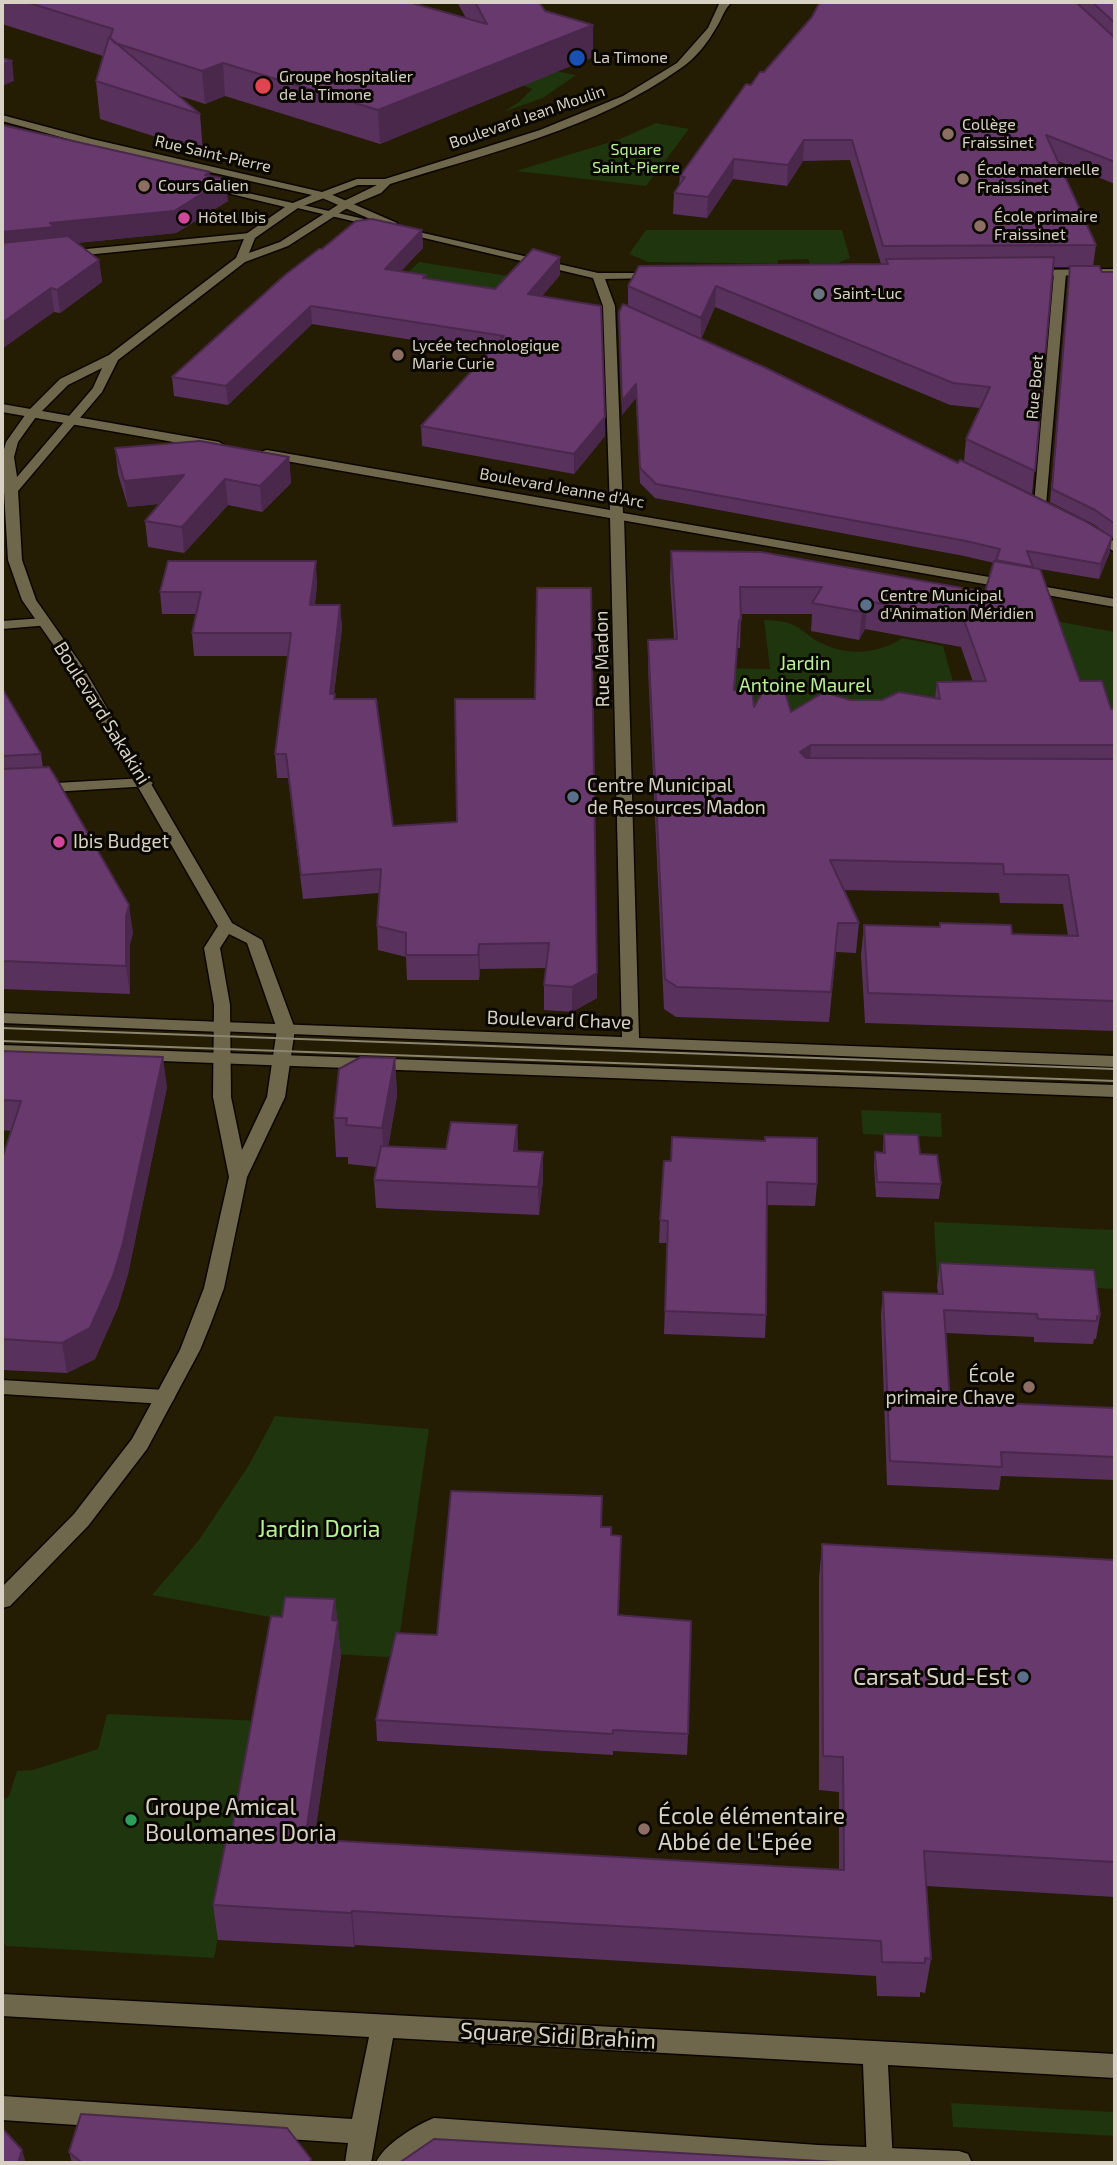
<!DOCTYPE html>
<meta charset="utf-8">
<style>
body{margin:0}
#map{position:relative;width:1117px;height:2165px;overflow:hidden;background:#241c03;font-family:"Exo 2",sans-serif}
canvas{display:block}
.frame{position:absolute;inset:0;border:4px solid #d7d2c3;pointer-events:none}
</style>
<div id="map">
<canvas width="1117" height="2165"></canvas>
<div class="frame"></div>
</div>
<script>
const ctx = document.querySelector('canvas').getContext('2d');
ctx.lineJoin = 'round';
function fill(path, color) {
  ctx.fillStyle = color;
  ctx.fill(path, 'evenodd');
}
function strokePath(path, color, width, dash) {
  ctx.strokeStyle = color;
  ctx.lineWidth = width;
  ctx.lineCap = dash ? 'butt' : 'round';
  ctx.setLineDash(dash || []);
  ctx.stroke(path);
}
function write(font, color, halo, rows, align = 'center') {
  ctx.font = font + ' "Exo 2",sans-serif';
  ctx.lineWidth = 6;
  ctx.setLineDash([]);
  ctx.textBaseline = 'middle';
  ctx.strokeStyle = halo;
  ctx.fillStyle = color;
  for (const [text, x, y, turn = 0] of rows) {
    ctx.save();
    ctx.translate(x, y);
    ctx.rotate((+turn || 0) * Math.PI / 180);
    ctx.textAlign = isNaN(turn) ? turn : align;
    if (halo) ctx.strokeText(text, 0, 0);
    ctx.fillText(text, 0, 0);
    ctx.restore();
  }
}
const green = new Path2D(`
 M535 67 576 75 543 98 503 112 519 102 532 89 516 83Z
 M656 123 689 129 646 186 516 171 620 139Z
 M646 230H842L850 258 838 263 810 264 808 259 778 260V264L648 262 629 254Z
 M419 262 521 278 500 299 398 282Z
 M764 620C773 620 783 621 791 624 802 628 809 637 819 642 845 656 878 655 902 638L943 646 954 685 1057 683 1050 620 1115 632V709L785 711 783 705 734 703 721 668 770 669Z
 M861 1110 941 1113 942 1137 863 1134Z
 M934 1222 1115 1230V1289L937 1280Z
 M275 1416 429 1429 397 1654 387 1657 274 1651 280 1619 152 1595 199 1540 249 1465Z
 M107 1714 262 1721 214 1958 6 1946 2 1941V1801L9 1796 17 1771 33 1770 98 1749Z
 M951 2103 1115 2112V2136L953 2127Z`);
const pedestrian = new Path2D(`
 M434 2118 818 2145 959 2151 968 2154 972 2163H731L438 2142 410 2163H376C383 2145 416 2125 434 2118Z`);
const minor = new Path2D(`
 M250 233 254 234V238L66 257 61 254 66 251Z
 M1060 270 1066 273 1046 505 1040 509 1034 505 1054 273Z
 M617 512 624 516 639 1038 1115 1056V1067L216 1031 213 1027 216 1023 222 1022 622 1037 610 516Z
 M1091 527 1115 542V552L1086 534V528Z
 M44 618 51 622 49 625 2 629V621Z
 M145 778 153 783 150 786 2 795V786Z
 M2 1045 1115 1085V1097L2 1055Z
 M2 1380 165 1390 172 1392 175 1397 172 1402 165 1404 2 1394Z
 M2 1994 1115 2054V2078L888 2065 893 2163H867L863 2064 393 2038 371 2163H345L348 2143 2 2120V2096L352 2119 369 2037 2 2016Z`);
const tertiary = new Path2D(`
 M320 193H328L397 223V227L598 273H661V277L657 278 605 279 615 306 623 513 1115 599V607L263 457V451L267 450 610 510 603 306 593 278 289 206 294 203 377 222 320 197Z
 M1115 269V275L1028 276 1022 273 1028 270Z
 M2 404 219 442 225 446 219 450 2 412Z
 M2 1013 222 1022 231 1027 222 1032 2 1023Z`);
const secondary = new Path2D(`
 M720 2H732C724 9 722 19 716 28 708 42 695 59 681 68 596 129 488 153 390 184L381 193 352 205 288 246 245 262 118 360 102 392 18 491 22 560 36 600 83 667 232 923 262 940 295 1029 285 1097 247 1177 224 1288 211 1323 200 1350 147 1449 88 1526 10 1606 2 1608V1587L74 1514 132 1439 180 1350 204 1288 229 1177 213 1097 214 1005 204 948 218 926 69 667 22 600 8 560 2 457 6 442 28 411 60 379 109 355 236 258 246 234 285 207 202 187V183L293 203 312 195 90 145 2 121V115L92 139 322 192 357 179H385L540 130 623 96 677 63 708 28ZM358 185H377L344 201 280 242 249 253 255 238 298 208ZM102 368 93 388 17 477 14 457 18 442 36 417 68 385ZM229 934 247 943 277 1029 267 1097 242 1150 231 1097 230 1005 220 948Z`);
const tram = new Path2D(`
 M2 1028 1115 1069
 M2 1041 1115 1081`);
const wall = new Path2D(`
 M2 2H408L466 18 457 2H539L545 11 593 57 380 144 225 96 205 104 177 95 200 114 203 152 100 119 96 81 103 56 2 24Z
 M820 2H1115V184L1058 161 1096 245 1093 266 1102 272H1115V539L1093 524 1050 502 1070 267H1053L1032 494 964 461 966 439 980 408 950 405 715 307 701 339 1110 552 1099 579 1040 569 1080 681 1111 709H1115V1031L865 1023 861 955 864 925 940 927V923L1012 934 1068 936 1063 904 1000 903 999 893 843 890 859 923 856 953 836 952 829 1022 676 1017 664 1009 648 668V640L674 639 670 578 671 551 985 592 994 563 964 556 655 498 640 483 636 398 622 415 619 312 628 306V286L881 264 850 160 803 161 787 186 733 179 707 218 673 214 674 193 679 185 680 176 751 85 764 72 812 17ZM741 614H812L811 631 859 640 865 629 961 647 973 682H937L935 698 882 700H850L791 712 754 707 735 690 737 648H740Z
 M2 125 210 176 228 201 176 233 77 243 99 260 102 282 60 313 54 312Z
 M422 230 423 248 401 271 426 279 495 289 560 275 541 297 605 417V436L574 474 422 446 421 426 489 352 312 324 228 405 174 396 172 377 322 249Z
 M115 448 289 457 291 483 262 512 228 505 184 553 148 547 145 521 159 504 128 507 118 474Z
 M317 584 315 605H340L342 628 334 694H335V699L393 826 597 973V998L572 1012 544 1010V985L546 968 480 969 479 980H407L406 957 378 950 377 926 379 893 303 899 288 778H277L275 754 288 656H194L192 633 196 614H162L160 592Z
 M2 688 41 754 43 768 133 933 130 944V994L2 989Z
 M2 1051 167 1087 128 1274 118 1307 95 1359 67 1373 2 1370V1159L11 1131 2 1130Z
 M395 1058 397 1096 388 1146 446 1149 517 1125 518 1151 543 1180 539 1215 376 1208 374 1180 377 1167 348 1164V1157H336L334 1118Z
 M884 1134 920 1154 941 1184 939 1199 876 1197 874 1167 875 1152H883Z
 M671 1161 817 1184 815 1206 767 1205 766 1315 765 1338 664 1334 667 1243H659L660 1220Z
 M940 1263 1100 1316 1096 1339H1094L1093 1344 1034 1342V1337L946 1333 950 1401 1115 1408V1480L1001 1476 999 1490 887 1485 881 1315 883 1292 938 1294 937 1286Z
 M601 1527 611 1535 618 1615 688 1734 687 1755 613 1751V1755L377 1741 376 1720 437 1635Z
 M822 1544 1115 1560V1897L926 1886 931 1959 925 1993 920 1992V1997L877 1996 876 1976 355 1945 354 1947 218 1940 213 1905 231 1835 282 1617 335 1599 341 1656 314 1840 839 1870V1792L819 1790V1579Z
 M69 2152 311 2159V2163H72Z`);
const shadedWall = new Path2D(`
 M593 25V57L380 144 378 110Z
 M12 61 14 81 2 86V64Z
 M223 63 225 96 205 104 202 71Z
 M804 140 803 161 787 186 788 165Z
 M734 159 733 179 707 218 708 197Z
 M210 172 211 188 226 179 228 201 176 233 57 245 2 255V232L50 223 205 175Z
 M422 230 423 248 386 287 385 269Z
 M560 257V275L528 313V294Z
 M99 260 102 282 60 313 57 290Z
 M716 286 715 307 701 340V318Z
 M51 288 54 312 2 349V323Z
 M311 306 312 324 228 405 226 386Z
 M636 384V398L622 415V401Z
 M605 417V436L574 474V454Z
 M289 457 291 483 262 512 260 486Z
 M184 475 186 501 128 507 124 481Z
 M225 479 228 505 184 553 182 527Z
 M1112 537 1110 552 1099 579 1101 564Z
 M316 561 317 584 312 628 310 605Z
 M868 601 865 629 859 640 862 612Z
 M340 605 342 628 331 717 330 694Z
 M811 745 809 773 800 752Z
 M129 905 133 933 130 944V994L126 966V916Z
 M479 944 480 969 479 980 478 955Z
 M597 973V998L572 1012V987Z
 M163 1057 167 1087 128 1274 118 1307 95 1359 67 1373 62 1343Z
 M395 1058 397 1096 385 1167 382 1128Z
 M517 1125 518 1153 514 1151Z
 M543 1152V1180L539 1215 538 1187Z
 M335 1599 341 1656 309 1874 305 1839Z
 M352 1911 355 1945 354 1947 351 1913Z
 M22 2150 26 2163H18Z`);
const building = new Path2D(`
 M26 2H408L487 24 475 2H539L545 11 593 25 378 110 223 63 202 71 115 43 110 38 113 29Z
 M820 2H1076L1115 38V162L1046 135 1096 245 883 246 852 140H804L788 165 734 159 708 197 674 193 685 177 680 176 746 84 751 85 760 72H764L812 17Z
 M1092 2H1115V23Z
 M109 37 200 114 96 81Z
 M2 58 12 61 2 64Z
 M2 125 210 172 205 175 226 179 174 211 50 223 54 227 2 232Z
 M372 219 422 230 385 269 426 275 423 278 495 289 533 249 560 257 528 294 601 306 605 417 574 454 421 426 504 336 311 306 226 386 172 377 285 275 319 249H322L356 221Z
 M68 236 99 260 57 290 51 288 2 323V243Z
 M1054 257 1035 471 966 439 990 387 953 383 716 286 701 318 628 286 639 266 888 264 886 259Z
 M1070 266H1099L1102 272H1115V524L1095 510 1052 489Z
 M623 304 766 368 958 463 960 460 1083 520 1112 537 1101 564 1027 551 1033 567 996 560 1000 549 966 541 656 484 640 468 636 384 622 401 619 312Z
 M200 441 289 457 260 486 225 479 182 527 145 521 184 475 124 481 115 448Z
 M671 551 761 552 985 592 994 561 1040 569 1080 681H1102L1111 709H1115V745H811L800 752 806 758 1115 759V1001L868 993 864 925 940 927V923L1011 925 1012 934 1078 936 1068 875 1004 874 1003 864 830 860 859 923H838L831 992 677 987 665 979 648 640 677 639ZM740 587H822L812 603 862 612 868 601 964 620 986 681 937 682 940 699 899 692 882 700H850L828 693 821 694 791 712 785 692 763 691 754 707 752 691 734 690 739 620H741Z
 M168 561H316L310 605H340L330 694H335L334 699H376L393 826 457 822 455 699H535L537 588H591L597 973 572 987 544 985 549 943 479 944 478 955H406V933L377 926 381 869 301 875 286 754H275L291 633H192L201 592H160Z
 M2 688 41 754 2 756Z
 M49 767 56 778 129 905 126 916V966L2 961V769Z
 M2 1051 163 1057 123 1243 113 1276 90 1328 62 1343 2 1339V1159L21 1101 2 1100Z
 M361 1057 395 1058 382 1128 346 1125 347 1118H334L339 1069Z
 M451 1122 517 1125 514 1151 543 1152 538 1187 374 1180 381 1146 446 1149Z
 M884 1134 918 1135 920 1154 937 1155 941 1184 877 1182 875 1152 885 1153Z
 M672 1137 765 1141V1137L817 1138V1184L767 1182 766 1315 665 1311 668 1221 660 1220 664 1161H671Z
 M940 1263 1094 1270 1100 1316H1097V1321L1038 1319 1037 1314 944 1310 950 1401 1115 1408V1457L1001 1452 1002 1467 890 1461 883 1292 943 1294Z
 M451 1491 602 1496 601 1527H611V1535L621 1536 618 1615 691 1621 688 1734 613 1730V1734L376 1720 396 1633 437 1635Z
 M822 1544 1115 1560V1862L924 1851 931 1959 925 1958V1963L882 1962 881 1941 352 1911 351 1913 213 1905 227 1836 231 1835 271 1616 282 1617 285 1597 335 1599 332 1620 338 1621 305 1839 844 1870 843 1757 823 1756Z
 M81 2114 287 2128 311 2159 310 2163H82L69 2152Z
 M2 2128 22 2150 18 2163H2Z
 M434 2139 838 2162V2163H399Z`);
const markers = [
 [577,58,9,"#1a4fb4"],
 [263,86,9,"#e0444e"],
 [948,134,7,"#8d6e63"],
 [963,179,7,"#8d6e63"],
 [144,186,7,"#8d6e63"],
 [184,218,7,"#d1479c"],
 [980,226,7,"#8d6e63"],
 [819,294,7,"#6b7280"],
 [398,355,7,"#8d6e63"],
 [866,605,7,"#5c6f8a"],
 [573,797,7,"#5c6f8a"],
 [59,842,7,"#d1479c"],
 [1029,1387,7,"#8d6e63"],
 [1023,1677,7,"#5c6f8a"],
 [131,1820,7,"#2e9e5b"],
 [644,1829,7,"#8d6e63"]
];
const farPoinames = [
 ["La Timone",593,58],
 ["Groupe hospitalier",279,77],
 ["de la Timone",279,95],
 ["Collège",962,125],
 ["Fraissinet",962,143],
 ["École maternelle",977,170],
 ["Fraissinet",977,188],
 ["Cours Galien",158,186],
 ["École primaire",994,217],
 ["Fraissinet",994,235],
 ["Hôtel Ibis",198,218],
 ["Saint-Luc",833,294],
 ["Lycée technologique",412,346],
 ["Marie Curie",412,364],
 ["Centre Municipal",880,596],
 ["d'Animation Méridien",880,614]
];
const farStreetnames = [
 ["Boulevard Jean Moulin",527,117,-19],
 ["Rue Saint-Pierre",213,154,13],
 ["Rue Boet",1035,387,-85],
 ["Boulevard Jeanne d'Arc",562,488,10]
];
const farParknames = [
 ["Square",636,150],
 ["Saint-Pierre",636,168]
];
const streetNames = [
 ["Rue Madon",602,659,-91],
 ["Boulevard Sakakini",102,713,58],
 ["Boulevard Chave",559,1020,2]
];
const parkNames = [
 ["Jardin",805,664],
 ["Antoine Maurel",805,686]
];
const poiNames = [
 ["Centre Municipal",587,786],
 ["de Resources Madon",587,808],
 ["Ibis Budget",73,842],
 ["École",1015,1376,"right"],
 ["primaire Chave",1015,1398,"right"]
];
const nearParknames = [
 ["Jardin Doria",319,1529]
];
const nearPoinames = [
 ["Carsat Sud-Est",1009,1677,"right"],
 ["Groupe Amical",145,1807],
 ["Boulomanes Doria",145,1833],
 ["École élémentaire",658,1816],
 ["Abbé de L'Epée",658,1842]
];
const nearStreetnames = [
 ["Square Sidi Brahim",558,2036,3]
];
fill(green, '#1e350e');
strokePath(pedestrian, '#0d0600', 3);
strokePath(minor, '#0d0600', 3);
strokePath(tertiary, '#0d0600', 3);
strokePath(secondary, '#0d0600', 3);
fill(pedestrian, '#6f674b');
fill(minor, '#6f674b');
fill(tertiary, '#6f674b');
fill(secondary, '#6f674b');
strokePath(tram, '#898370', 2);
fill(wall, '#59315d');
fill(shadedWall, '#49284c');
fill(building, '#68396c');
strokePath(building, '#49284c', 2);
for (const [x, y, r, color] of markers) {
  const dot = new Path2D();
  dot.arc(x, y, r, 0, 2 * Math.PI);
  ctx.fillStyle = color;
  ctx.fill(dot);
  strokePath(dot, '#0a0701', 2.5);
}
write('16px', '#d7d2c3', '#0a0701', farPoinames, 'left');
write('16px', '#d7d2c3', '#0a0701', farStreetnames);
write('16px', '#b8f096', '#0a0701', farParknames);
write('19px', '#d7d2c3', '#0a0701', streetNames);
write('19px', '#b8f096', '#0a0701', parkNames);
write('19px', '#d7d2c3', '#0a0701', poiNames, 'left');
write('23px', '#b8f096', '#0a0701', nearParknames);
write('23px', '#d7d2c3', '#0a0701', nearPoinames, 'left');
write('23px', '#d7d2c3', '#0a0701', nearStreetnames);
</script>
